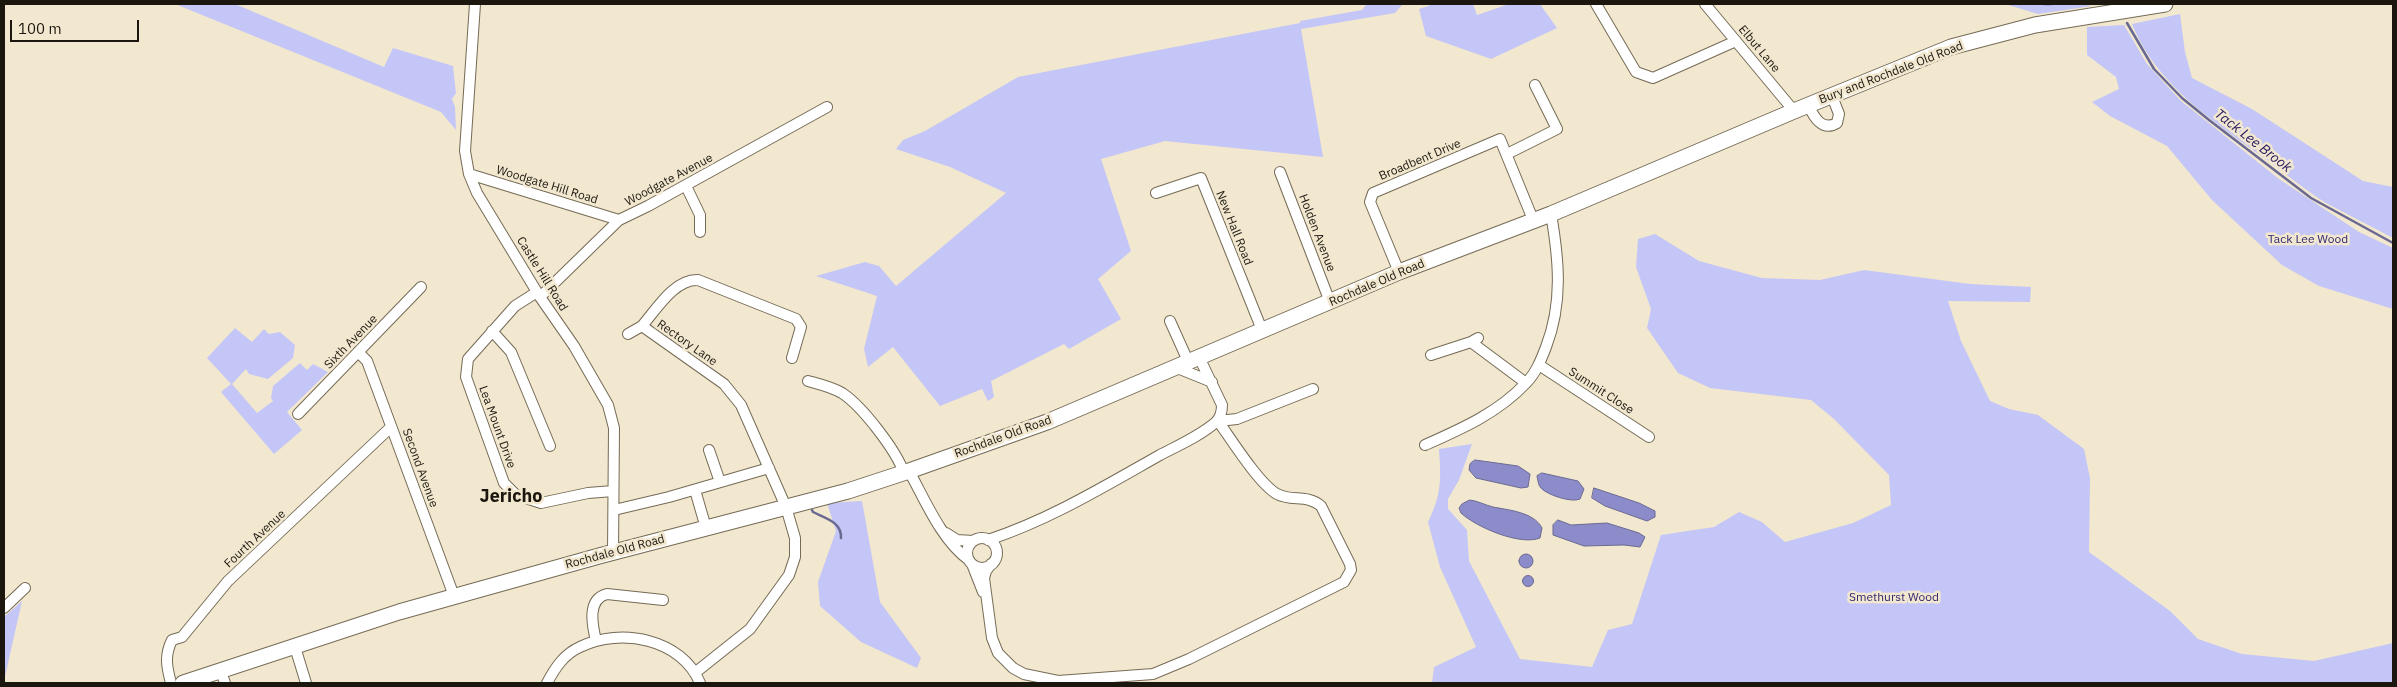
<!DOCTYPE html>
<style>
body{margin:0}
#map{position:relative;width:2397px;height:687px;overflow:hidden;background:#f2e7cf;font-family:"IBM Plex Sans",sans-serif}
canvas{display:block}
.frame{position:absolute;inset:0;border:5px solid #1b170f;pointer-events:none}
.scale{position:absolute;left:10px;top:20px;width:129px;height:22px;box-sizing:border-box;border:2px solid #1b170f;border-top:0;padding-left:6px;font-size:15px;line-height:18px;white-space:nowrap;color:#1b170f;-webkit-text-stroke:4px #f2e7cf;paint-order:stroke}
</style>
<div id="map">
<canvas width="2397" height="687"></canvas>
<div class="frame"></div>
<div class="scale">100 m</div>
</div>
<script>
const ctx = document.querySelector('canvas').getContext('2d');
ctx.lineJoin = 'round';
function fill(path, color) {
  ctx.fillStyle = color;
  ctx.fill(path, 'evenodd');
}
function strokePath(path, color, width, dash) {
  ctx.strokeStyle = color;
  ctx.lineWidth = width;
  ctx.lineCap = dash ? 'butt' : 'round';
  ctx.setLineDash(dash || []);
  ctx.stroke(path);
}
function write(font, color, halo, rows, align = 'center') {
  ctx.font = font + ' "IBM Plex Sans",sans-serif';
  ctx.lineWidth = 5;
  ctx.setLineDash([]);
  ctx.textBaseline = 'middle';
  ctx.strokeStyle = halo;
  ctx.fillStyle = color;
  for (const [text, x, y, turn = 0] of rows) {
    ctx.save();
    ctx.translate(x, y);
    ctx.rotate((+turn || 0) * Math.PI / 180);
    ctx.textAlign = isNaN(turn) ? turn : align;
    if (halo) ctx.strokeText(text, 0, 0);
    ctx.fillText(text, 0, 0);
    ctx.restore();
  }
}
const green = new Path2D(`
 M175 4H235L384 67 393 48 453 66 456 93 452 99 455 107 456 130 441 112Z
 M1367 4H1403L1395 13 1301 29 1323 157 1165 141 1101 159 1131 251 1098 279 1121 319 1069 349 1064 344 991 381 994 397 988 401 982 389 940 406 893 347 868 367 864 349 877 296 816 276 865 262 879 266 896 286 1006 193 950 167 896 149 903 140 925 131 1018 77 1300 23V21L1362 10Z
 M1434 4H1473L1477 15 1509 4H1540L1557 28 1491 59 1426 36 1419 9Z
 M2005 4H2082L2092 6 2038 14Z
 M2180 14 2185 52 2192 78 2252 109 2363 181 2393 187V238C2371 226 2348 215 2326 203 2305 190 2286 174 2267 160 2215 123 2156 85 2132 24Z
 M2124 25 2147 64 2181 101 2279 179 2359 232 2393 248V309L2319 286 2282 265 2212 200 2167 146 2110 116 2092 102 2119 89 2116 77 2087 55V27Z
 M1655 234 1699 261 1762 278 1820 280 1864 270 1970 284 2031 287 2030 302 1948 301 1961 341 1990 401 2009 409 2038 415 2084 449 2090 478 2089 552 2170 611 2198 639 2242 654 2314 661 2393 643V683H1432L1434 667 1476 647 1440 567 1428 522C1442 493 1441 480 1439 449L1472 444 1459 480 1448 499V509L1467 530 1469 561 1520 659 1592 667 1608 630 1632 624 1661 535 1714 527 1739 512 1762 522 1785 542 1853 523 1891 505 1889 475 1834 419 1811 400 1710 388 1678 373 1647 328 1651 309 1636 267 1638 239Z
 M235 328 252 342 264 329 269 334 280 332 295 345 293 358 268 379 249 374 246 369 232 384 257 413 273 401 271 398 273 386 300 363 307 370 313 364 328 372 287 412 302 430 274 454 221 392 231 384 207 358Z
 M862 501 880 602 921 658 917 668 861 642 820 606 818 582 836 531 827 503Z
 M22 601 4 681V617Z`);
const water = new Path2D(`
 M1475 460 1518 466 1530 474 1528 487 1521 488 1476 478 1469 470 1470 464Z
 M1542 473 1578 481 1584 489 1580 499C1572 503 1547 495 1541 488 1538 485 1538 480 1537 476Z
 M1594 488 1639 503 1655 511V517L1647 521 1605 506 1592 498Z
 M1470 500C1478 501 1485 505 1493 507 1508 510 1534 512 1542 528L1540 538C1520 546 1476 527 1461 513L1459 508 1462 504Z
 M1558 520 1571 525 1607 523 1639 533 1645 537 1640 547 1624 545 1584 546 1553 535V525Z
 M1519 561a7 7 0 1 1 14 0a7 7 0 1 1-14 0Z
 M1522.5 581a5.5 5.5 0 1 1 11 0a5.5 5.5 0 1 1-11 0Z`);
const stream = new Path2D(`
 M2044 4H2051
 M2127 23 2154 69 2182 98 2209 120 2311 198 2393 243
 M812 510 813 512C825 518 842 522 841 538`);
const minor = new Path2D(`
 M475 4 465 151 469 174 477 193 540 297 574 346 608 405 614 428 613 552
 M1596 4 1636 72 1653 78 1736 41
 M1705 4 1794 111
 M1808 105C1814 117 1822 132 1837 123L1839 114 1832 96
 M1507 154 1557 129 1535 85
 M1280 172 1330 302
 M469 174 619 220
 M686 186 700 215V232
 M1156 193 1201 178 1262 330
 M1399 272 1370 202 1373 193 1500 139 1534 222
 M537 292 515 306 468 359 466 377 504 483 516 495 541 503 588 493 613 491
 M540 297 619 220 648 206 827 107
 M1170 321 1188 361
 M492 331 511 352 550 446
 M628 334 642 326
 M1471 342 1526 383
 M358 352 367 361 454 596
 M1431 355 1471 342 1478 338
 M1539 365 1649 437
 M1175 367 1212 382
 M808 381C819 384 832 387 842 393 862 406 896 450 904 473
 M298 414 421 287
 M1218 421 1237 419 1313 389
 M1425 445C1461 429 1498 413 1526 383 1536 373 1541 360 1546 347 1563 303 1559 260 1551 214
 M709 450 720 482
 M909 471C925 500 942 541 969 560
 M695 490 706 528
 M614 510 669 497 769 468
 M946 533 957 540 973 541
 M967 553a15 15 0 1 1 30 0a15 15 0 1 1-30 0Z
 M988 540C1049 520 1105 486 1160 455 1179 445 1200 436 1216 422 1221 417 1222 412 1222 405L1199 357
 M972 564 983 592
 M991 564 986 571 984 578 992 638 998 653 1013 668 1024 674 1058 681 1153 674 1189 659 1344 582 1351 570 1350 564 1321 506C1307 494 1292 502 1277 494 1259 484 1231 439 1218 421
 M4 608 25 588
 M596 641C592 624 587 599 607 594L663 600
 M295 647 306 683
 M221 672 225 683
 M696 672 750 629 789 575 795 557V538L786 507 741 405 724 384 642 326C656 310 674 279 698 280L796 319 801 327 792 358
 M171 683C167 668 164 656 172 640L182 637 228 581 391 427
 M547 683C555 668 564 654 580 647 621 627 682 639 700 683`);
const secondary = new Path2D(`
 M183 683 399 612 599 556 848 491 909 471 1047 422 1399 272 1551 214 1794 111 1951 47 2035 25 2165 4`);
const streetNames = [
 ["Elbut Lane",1759,49,50],
 ["Bury and Rochdale Old Road",1891,73,-21],
 ["Broadbent Drive",1420,160,-23],
 ["Woodgate Avenue",669,180,-28],
 ["Woodgate Hill Road",547,185,17],
 ["New Hall Road",1234,228,68],
 ["Holden Avenue",1317,233,69],
 ["Castle Hill Road",542,274,58],
 ["Rochdale Old Road",1377,283,-23],
 ["Sixth Avenue",351,342,-46],
 ["Rectory Lane",687,343,35],
 ["Summit Close",1601,391,33],
 ["Lea Mount Drive",497,427,70],
 ["Rochdale Old Road",1003,437,-20],
 ["Second Avenue",420,468,70],
 ["Fourth Avenue",255,539,-43],
 ["Rochdale Old Road",615,552,-15]
];
const parkNames = [
 ["Tack Lee Wood",2308,240],
 ["Smethurst Wood",1894,598]
];
const waterNames = [
 ["Tack Lee Brook",2253,141,38]
];
const districtNames = [
 ["Jericho",511,497]
];
fill(green, '#c4c6f7');
fill(water, '#8c8cca');
strokePath(water, '#6a6992', 1);
strokePath(stream, '#6a6992', 2.5);
strokePath(minor, '#756b56', 12);
strokePath(secondary, '#756b56', 17);
strokePath(minor, '#fff', 10);
strokePath(secondary, '#fff', 15);
write('12px', '#1b170f', '#f2e7cf', streetNames);
write('12px', '#312770', '#f2e7cf', parkNames);
write('italic 14px', '#261961', '#f2e7cf', waterNames);
write('bold 18px', '#1b170f', '#f2e7cf', districtNames);
</script>
